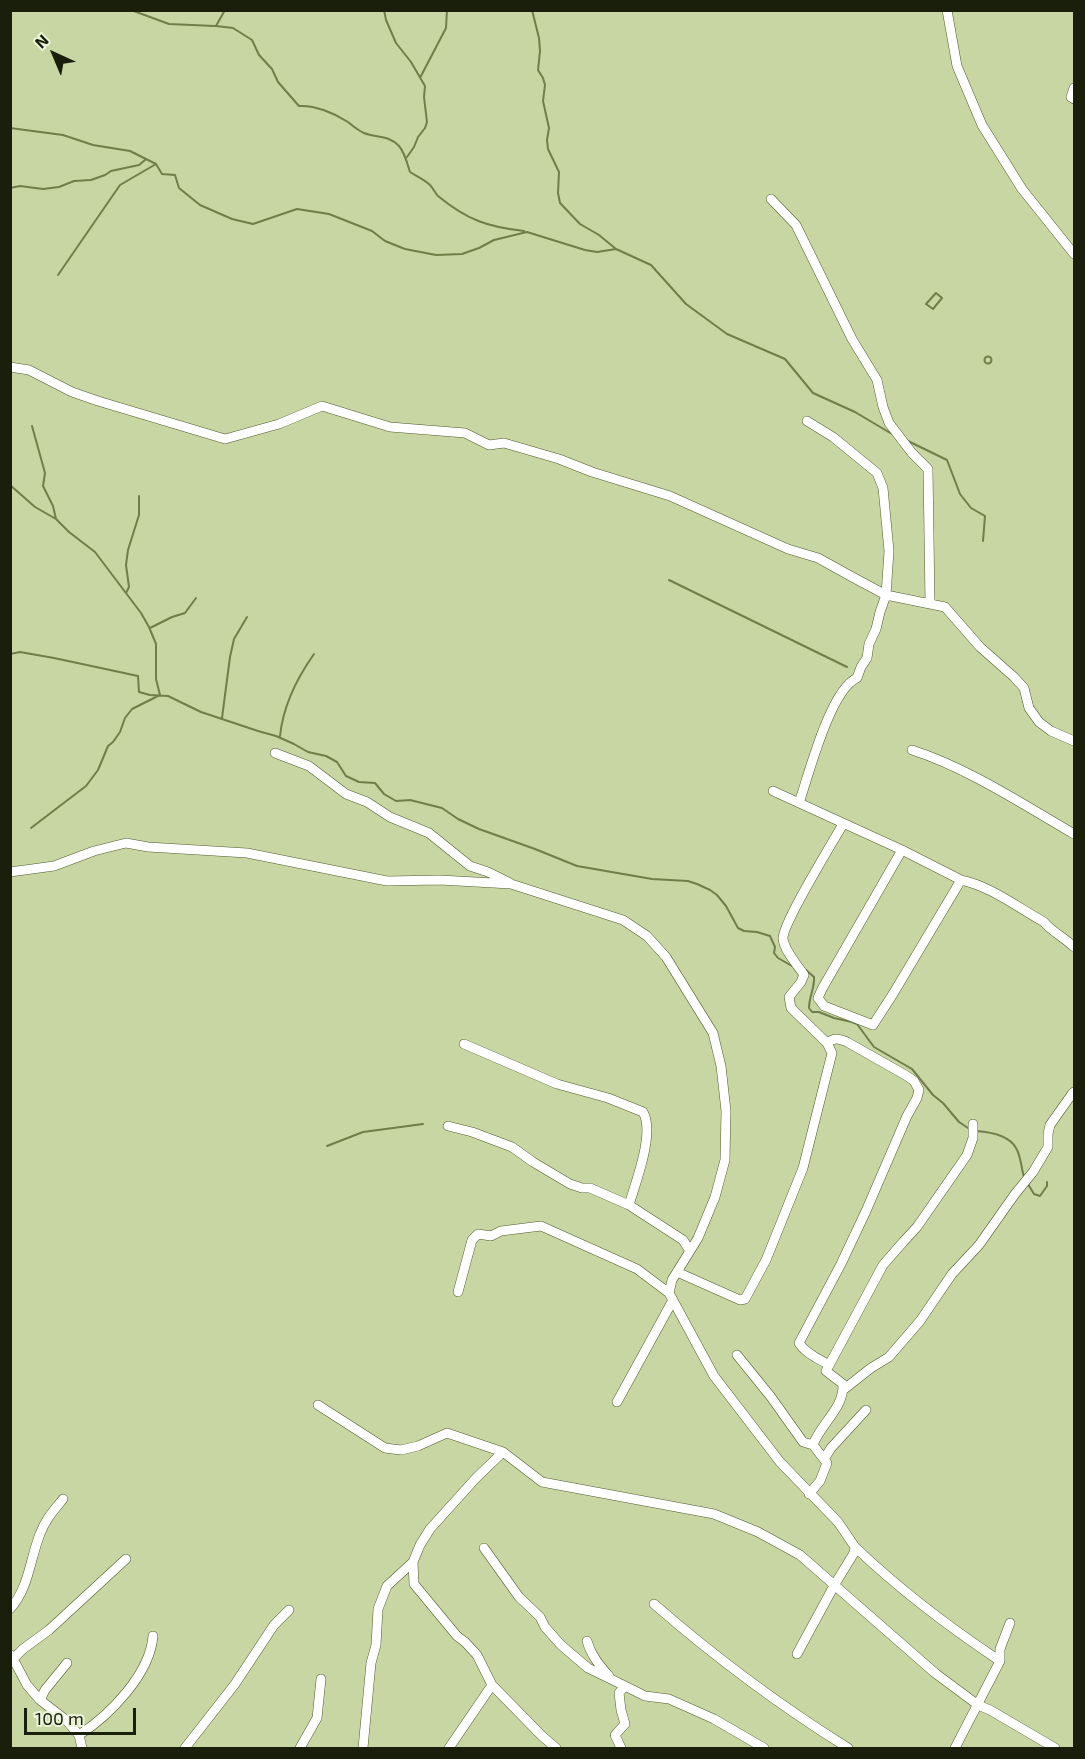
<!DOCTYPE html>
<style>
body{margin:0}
#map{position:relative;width:1085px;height:1759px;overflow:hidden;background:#c7d6a2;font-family:"Exo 2",sans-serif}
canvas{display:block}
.frame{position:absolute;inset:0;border:12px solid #1a1f0b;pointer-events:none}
.north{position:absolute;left:24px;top:24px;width:60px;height:60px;-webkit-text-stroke:4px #ebf3d9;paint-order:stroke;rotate:316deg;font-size:16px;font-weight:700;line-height:24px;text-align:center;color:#1a1f0b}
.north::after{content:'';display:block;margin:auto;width:21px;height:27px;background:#1a1f0b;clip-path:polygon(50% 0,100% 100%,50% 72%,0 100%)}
.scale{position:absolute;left:24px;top:1708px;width:112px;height:27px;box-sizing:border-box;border:3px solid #1a1f0b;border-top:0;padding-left:8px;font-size:18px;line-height:21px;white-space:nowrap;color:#1a1f0b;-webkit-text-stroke:4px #ebf3d9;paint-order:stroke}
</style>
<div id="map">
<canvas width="1085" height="1759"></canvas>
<div class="frame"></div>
<div class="north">N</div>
<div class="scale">100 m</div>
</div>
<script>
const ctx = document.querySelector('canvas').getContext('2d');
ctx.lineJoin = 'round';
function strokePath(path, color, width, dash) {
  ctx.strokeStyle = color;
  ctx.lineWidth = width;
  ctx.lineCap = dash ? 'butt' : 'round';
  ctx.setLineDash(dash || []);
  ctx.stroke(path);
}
const stream = new Path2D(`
 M131 10 169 24 215 26
 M225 10 216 26 233 28 252 40 259 55 272 69 278 82 299 106C315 105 334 113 348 122 353 126 357 130 364 133 376 138 389 135 399 146 405 153 407 163 410 172 416 176 425 180 430 185 433 188 435 193 438 196 467 220 488 227 524 231
 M384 10 386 20 396 43 411 62 425 86 424 97 427 122 425 128 418 137 414 147 407 157
 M532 10 539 38 540 51 538 70 543 78 545 85 543 101 549 128 547 140 548 149 559 172 558 193 560 203 580 224 599 235 616 249
 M421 76 446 28 447 10
 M10 128 63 135 93 145 130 151 156 164 162 174 175 175 179 188 200 205 232 219 253 224 297 209 329 214 372 231 385 241 405 249 436 255 462 254 479 248 494 240 527 232 585 250 597 252 616 249 651 265 686 304 727 334 785 359 813 393 855 412 892 434
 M10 188 20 186 43 189 59 187 74 181 91 180 105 175 111 171 139 165 145 160
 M58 275 120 185 156 164
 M936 293 942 298 933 309 926 304Z
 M984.5 360a3.5 3.5 0 1 1 7 0a3.5 3.5 0 1 1-7 0Z
 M908 441 947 460 960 494 971 508 985 516 983 541
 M10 485 35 507 56 519
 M669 580 847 667
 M126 593 129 587 126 565 128 550 139 515V496
 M150 628 172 617 185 613 196 598
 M10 654 20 652 54 658 138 676 139 692 150 695 168 696 201 712 258 731 276 736 294 744 308 752 326 756 337 762 346 776 359 782 375 783 384 794 396 801 410 800 442 808 458 819 479 829 535 849 577 866 652 879 688 881 697 884 710 890 717 895 726 906 738 928 744 931 757 932 770 936 775 947 774 953 778 958 792 966
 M222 718 230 657 234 639 247 617
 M280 736C283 707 297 678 314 654
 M31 828 86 786 98 770 108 746 113 742 120 732 125 718 132 709 160 695 156 679V644L149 627 141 613 95 552 69 532 56 519 53 506 43 486 45 473 32 426
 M806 970 814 977C815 987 809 997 809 1008L812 1012H819L834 1018 852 1022 857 1024 874 1047 912 1069 933 1095 943 1103 959 1122 971 1130
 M976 1131C990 1132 1009 1135 1016 1148 1021 1156 1021 1167 1024 1177
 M327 1146 363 1132 423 1124
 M1028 1184 1034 1194 1040 1196 1047 1186V1182`);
const street = new Path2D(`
 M947 10 957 66 982 125 1022 189 1074 254
 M1074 88 1071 97 1074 99
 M771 199 796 225 852 339 877 380 883 407 889 423 912 453 928 469 930 603
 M10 367 29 370 72 392 98 401 225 439 279 424 322 406 390 427 465 433 489 445 504 443 559 459 592 472 670 496 788 549 818 558 856 579 886 595 945 607 980 647 1014 677 1024 688 1029 708 1039 722 1051 731 1074 741
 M912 750C968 768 1024 805 1074 834
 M275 753 309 766 346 794 367 802 390 817 429 833 470 866 488 872 510 883
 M773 791 902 850 961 880C990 886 1017 907 1044 922 1051 931 1065 938 1074 947
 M799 803C809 774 830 690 857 678L861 667 867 658 869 644 876 629 880 612 886 595 889 551 883 488 877 473 833 437 807 421
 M902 850 822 989 818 998 824 1006 873 1025 893 994 961 880
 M10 872 54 866 94 851 126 843 148 847 247 853 387 881 440 880 511 884 623 920 647 936 666 957 713 1033 721 1066 726 1111 725 1160 715 1197 698 1238 672 1280 669 1293 714 1376 780 1462 838 1522 855 1547 854 1553 835 1584 797 1654
 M827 1043C835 1037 839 1039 847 1042L907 1076 914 1081 919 1090 917 1098 907 1116 866 1211 841 1264 799 1343C805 1353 819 1359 829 1365
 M464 1044 557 1084 608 1098 643 1112C655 1133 636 1181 629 1205L683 1240 690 1251
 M448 1126 472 1132 512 1147 533 1162 570 1184 582 1188H590L629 1205
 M677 1272 740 1300 745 1299 766 1260 803 1168 832 1053 827 1043 791 1008 789 997 801 982 804 975C797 964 785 952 783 939 782 924 833 842 843 824
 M458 1292 472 1240 478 1234 491 1236 501 1231 541 1226 637 1269 669 1293
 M737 1355 771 1397 803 1442 813 1445
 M843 1390 871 1368 889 1357 920 1321 952 1274 979 1245 1015 1194 1033 1172 1048 1147V1134L1050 1125 1072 1094 1074 1092
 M617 1402 673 1300
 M318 1405 385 1448 401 1450 418 1446 447 1433 503 1452 542 1482 714 1514 758 1532 800 1555 935 1673 978 1705 990 1710 1055 1748
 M824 1459 831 1448 866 1410
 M809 1494 820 1481 827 1463 813 1445C820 1424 844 1409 843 1384L826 1371 883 1265 904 1241 917 1227 967 1155 973 1138V1124
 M855 1547C900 1590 949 1627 1000 1661
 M484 1548 519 1597 540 1617 545 1627 561 1645 588 1668 625 1686
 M413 1562 414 1584 457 1636 465 1642 477 1655 492 1685 542 1736 556 1748
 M654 1604C715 1657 779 1705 848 1748
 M10 1609C29 1588 30 1559 40 1534 45 1520 54 1510 63 1499
 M587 1641C591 1655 599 1665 609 1676
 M11 1655 27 1685 40 1700 66 1720 79 1735 82 1748
 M13 1659 23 1649 49 1630 126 1559
 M40 1700 45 1690 67 1663
 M79 1735C110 1715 150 1674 153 1636
 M185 1748 235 1684 274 1625 289 1610
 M300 1748 317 1718 321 1679
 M363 1748 371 1663 376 1645 378 1609 387 1586 413 1562 420 1545 430 1529 476 1478 503 1452
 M449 1748 492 1685
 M621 1748 615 1735 625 1724 621 1710 619 1693 625 1686 645 1696 669 1699 714 1719 764 1748
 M955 1748 1000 1661V1649L1010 1623`);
strokePath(stream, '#707f49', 2);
strokePath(street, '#4f5b2c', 10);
strokePath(street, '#fff', 9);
</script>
